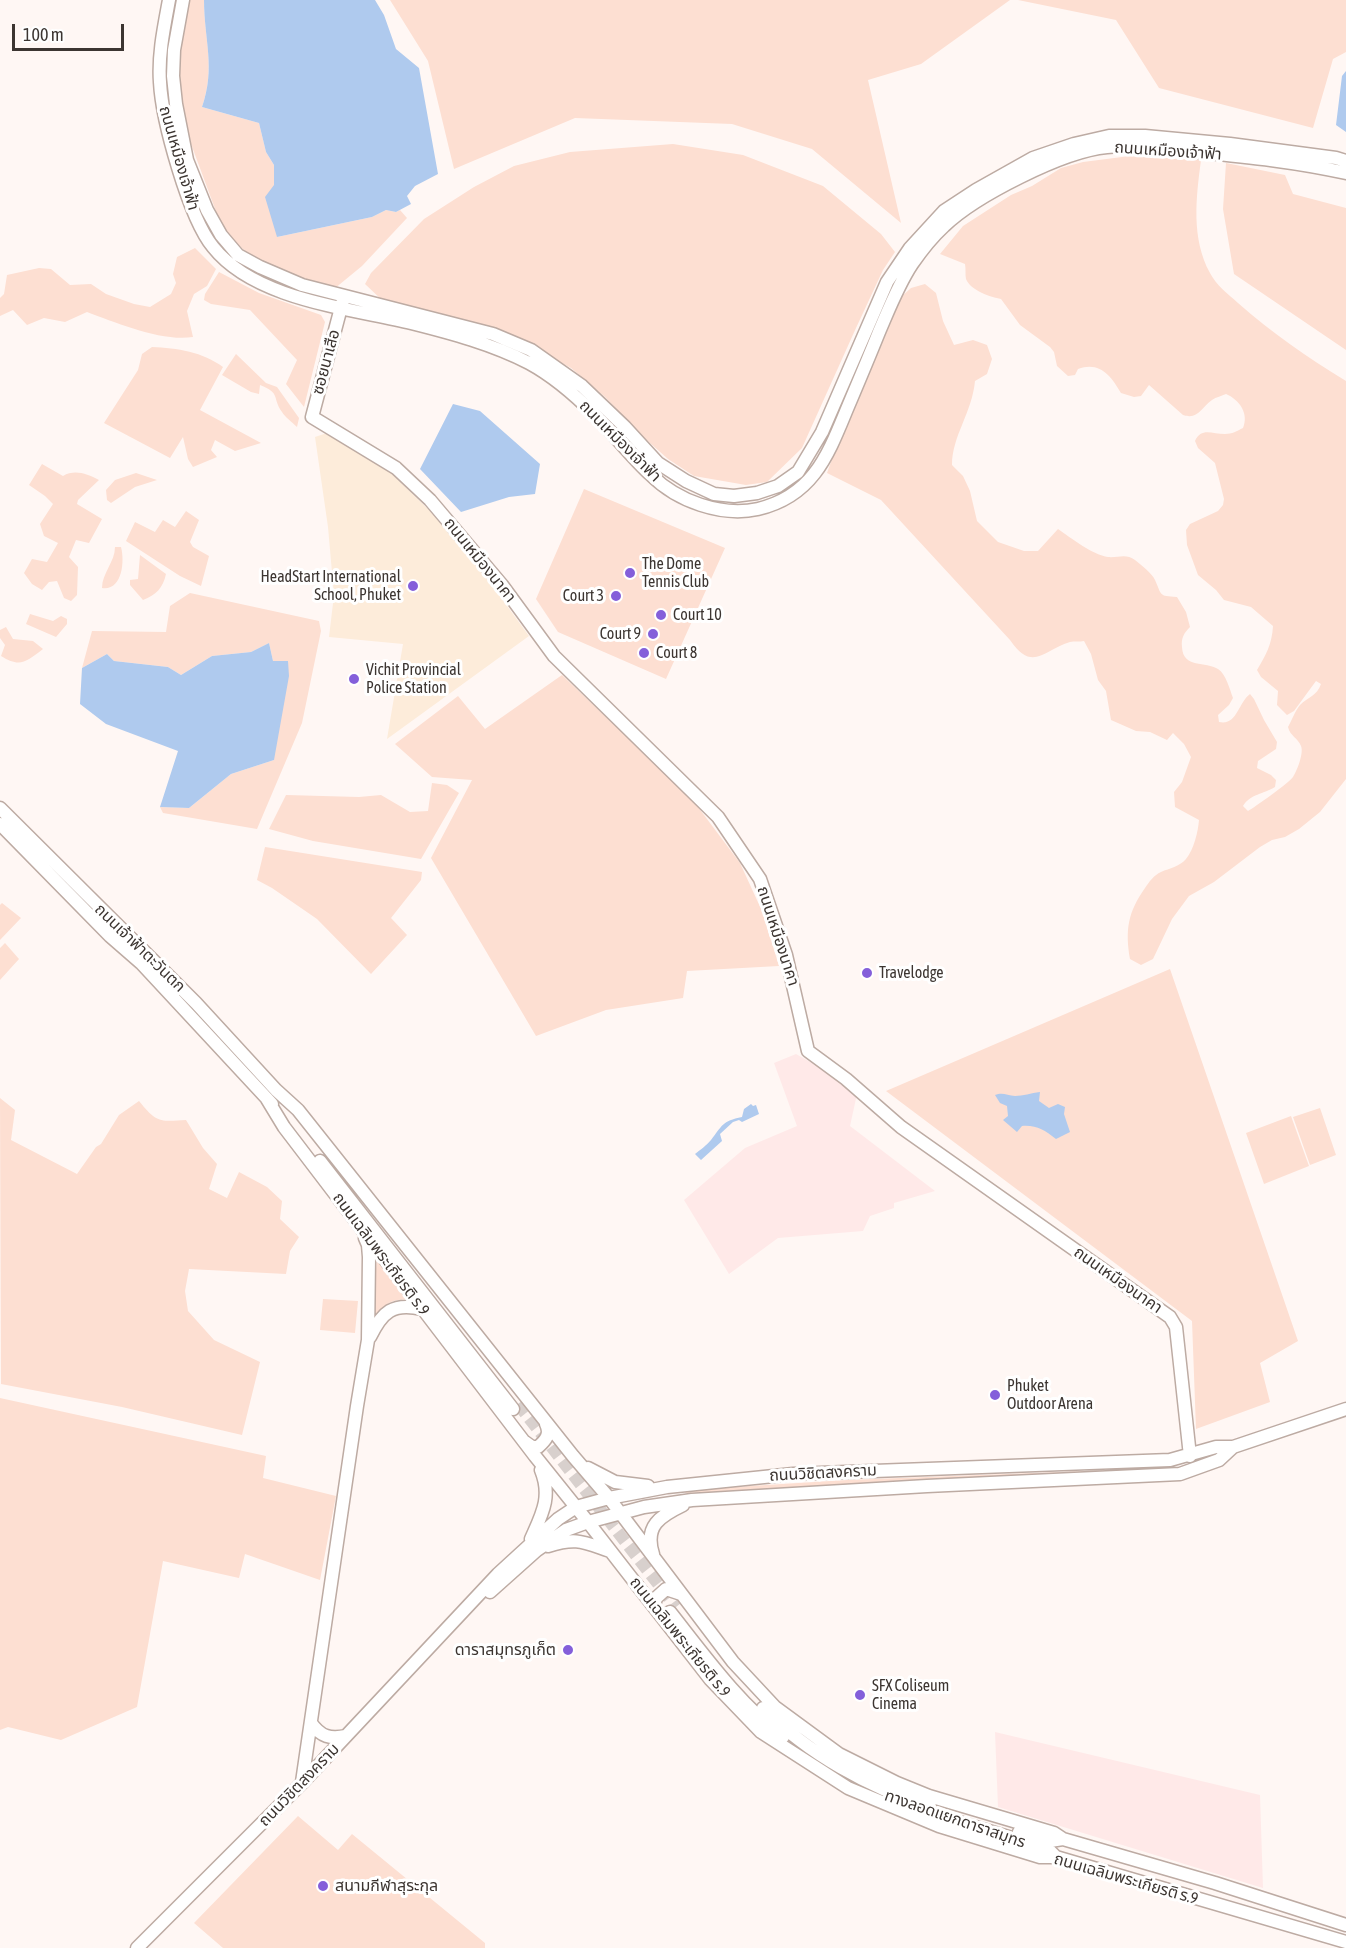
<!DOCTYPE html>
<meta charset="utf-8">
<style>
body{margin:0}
#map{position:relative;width:1346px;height:1948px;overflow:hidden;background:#fff7f4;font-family:"Asap Condensed",sans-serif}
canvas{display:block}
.scale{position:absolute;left:12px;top:24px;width:112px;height:27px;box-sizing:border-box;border:3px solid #3c3531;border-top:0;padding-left:8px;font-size:18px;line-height:21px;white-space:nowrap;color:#3c3531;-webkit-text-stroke:4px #fff;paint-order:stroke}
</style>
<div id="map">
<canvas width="1346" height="1948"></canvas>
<div class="scale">100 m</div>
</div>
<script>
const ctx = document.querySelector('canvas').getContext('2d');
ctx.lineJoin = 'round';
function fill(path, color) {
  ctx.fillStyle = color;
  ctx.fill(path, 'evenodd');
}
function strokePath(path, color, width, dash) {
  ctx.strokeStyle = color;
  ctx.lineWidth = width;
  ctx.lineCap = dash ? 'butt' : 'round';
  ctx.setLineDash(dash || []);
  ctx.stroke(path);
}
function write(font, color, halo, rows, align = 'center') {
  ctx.font = font + ' "Asap Condensed","Noto Sans Thai",sans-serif';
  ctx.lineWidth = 6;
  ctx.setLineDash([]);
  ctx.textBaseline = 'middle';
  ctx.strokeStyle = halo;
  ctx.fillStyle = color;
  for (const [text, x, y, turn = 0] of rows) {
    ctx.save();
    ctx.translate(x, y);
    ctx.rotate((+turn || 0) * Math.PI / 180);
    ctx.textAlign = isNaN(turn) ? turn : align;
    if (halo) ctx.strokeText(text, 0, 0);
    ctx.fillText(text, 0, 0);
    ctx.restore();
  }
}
const commercial = new Path2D(`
 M796 1054 828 1072 857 1094 850 1126 935 1191 894 1203V1208L870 1216 863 1231 778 1238 729 1274 684 1200 745 1148 797 1126 774 1063Z
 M995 1732 1260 1795 1263 1888 998 1807Z`);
const education = new Path2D(`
 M327 433 392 474 429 510 486 577 529 636 387 739 403 644 329 637 334 595 328 527 315 437Z`);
const green = new Path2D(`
 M188 0H204C204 40 216 66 202 107L259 123 266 152 274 165 277 237 372 217 386 210 396 212 400 210 407 218 362 266 334 289 256 261 233 240 221 225 187 133 179 80 183 22Z
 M390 0H1010L921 64 868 80 901 223 812 149 732 124 575 118 454 169 428 61Z
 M1018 0H1346V52L1333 59 1313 128 1159 88 1116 20Z
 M673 144 743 155 823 186 881 234 895 252 883 270 856 328 802 448 767 482 746 485 694 476 668 459 641 435 605 397 571 368 530 346 384 302 365 284 371 273 424 219 474 187 514 166 570 152Z
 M1130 156 1201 160C1196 198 1191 238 1210 273 1216 285 1228 294 1238 303 1272 333 1307 357 1346 381V779L1320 812 1299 829 1285 837 1272 840 1260 847 1214 882 1189 896 1172 919 1153 959 1141 965 1130 959C1125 930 1128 912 1145 888 1149 882 1154 875 1161 872 1170 868 1179 867 1186 859 1194 849 1198 832 1199 820L1175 807 1174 792 1182 782 1191 757 1184 744 1173 733 1167 740 1150 732 1136 731 1111 720 1106 691 1098 680 1091 654 1084 641C1080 642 1074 641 1070 642 1043 650 1033 673 1010 640L881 500 827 473 844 425 901 297 911 288 925 284 936 293 943 321 954 345 973 340 987 345 992 359 987 374 975 381C972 413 952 436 952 465L963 476 970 491 977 521 998 542 1024 551H1038L1058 529C1071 538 1093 555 1108 557 1118 558 1126 553 1135 560 1141 565 1152 573 1155 580 1162 595 1158 596 1177 597L1186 612 1190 627C1184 633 1181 638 1182 647 1183 669 1206 661 1218 669 1226 674 1230 690 1233 698L1229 705 1218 715 1219 722C1237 726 1238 703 1250 694L1254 699 1264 720 1277 742 1276 749 1258 761 1257 768 1271 775 1276 780 1275 787C1264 794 1250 794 1243 806L1248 811C1255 807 1289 783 1293 777 1297 771 1304 753 1301 746 1298 738 1290 736 1288 727 1292 720 1295 711 1300 705 1308 697 1317 696 1321 684L1316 681 1294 711 1287 715 1277 705 1278 691 1261 677 1257 670C1266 655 1272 644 1273 626L1251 607 1224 600 1216 590 1198 575 1187 545 1186 530 1190 524 1218 511 1223 505 1224 499 1215 463 1198 448 1195 441C1201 427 1212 434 1225 434 1232 434 1237 431 1243 428 1249 414 1240 400 1226 394 1222 396 1216 397 1212 400 1201 408 1198 420 1183 415L1149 385 1141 396 1134 397 1121 393C1111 376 1100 361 1078 369L1075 375 1068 376 1057 366 1054 352 1050 347 1020 325 1001 299C991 297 971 291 966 279 965 275 966 269 965 264L940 254 963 226 1011 195 1032 186 1061 168 1083 162Z
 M1226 163 1285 175 1293 194 1346 208V350L1234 274 1223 209Z
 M195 248 216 269 207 286 194 294 187 311 193 337C162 342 117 323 87 312L65 322 44 318 27 325 13 310 0 316V298L4 294 7 275 39 268 51 269 70 285 91 284 106 294 134 304 150 307 171 294 176 283 173 274 177 257Z
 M219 272 259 293 321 315 325 322 304 407 286 384 297 360 250 310 211 304 204 300 205 294Z
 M152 347C177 348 203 352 223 367L200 410 261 443 235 451 215 440 211 450 217 457 193 467 188 459 183 437 170 458 104 423 138 370 142 354Z
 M236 354 266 383 277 387 299 418 297 427C292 422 285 417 282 412 272 398 281 393 260 385L259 394 251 392 222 375Z
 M42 464 63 476C75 469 87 474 99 480L78 500 77 504 102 519 89 543 76 540 69 557 78 567 77 595 71 601 64 598 57 581 49 582 42 590 32 584 24 573 32 559 47 562 58 543 44 536 40 524 53 504 45 496 29 485Z
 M136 473 157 480 135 487 111 503 107 500 106 490 115 480Z
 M584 489 725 548 666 679 558 632 536 599Z
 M186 511 199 520 190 542 193 547 209 556 201 586 180 576 126 541 135 522 155 532 163 520 175 527Z
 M115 547H121C125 562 122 591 102 588 102 573 115 562 115 547Z
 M140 555 166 574C163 588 156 595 143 600L130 585V580L138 579Z
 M190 593 319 621 321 631 302 723 257 829 163 813 160 807 189 808 231 774 274 760 273 661 269 643 251 652 212 656 181 675 168 667 114 661 107 654 82 668 92 631 166 632 170 606Z
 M30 614 53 621 61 616 67 619V624L56 637 26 624Z
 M6 627 13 639 33 641 43 649C26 662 20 668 1 656L5 645 0 638V630Z
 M562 675 692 799 740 863 762 911 779 966 687 971 683 998 606 1010 536 1036 431 858 472 780 432 777 395 744 458 696 485 729Z
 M432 783 447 785 459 793 421 859 313 841 269 829 286 795 359 797 381 795 410 812 428 811Z
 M265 847 422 872 421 880 391 918 407 935 371 974 317 919 272 888 257 880Z
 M2 903 21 918 0 940V905Z
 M5 943 19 959 0 980V948Z
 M1170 969 1298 1341 1260 1363 1270 1402 1196 1429 1192 1321 886 1091Z
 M0 1098 15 1110 11 1140 77 1174 96 1147 101 1144 119 1115 139 1101C156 1122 159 1122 186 1120L203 1148 217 1164 209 1189 227 1198 239 1172 267 1187 282 1201 280 1219 299 1237 290 1251 286 1274 189 1269 185 1291 188 1311 214 1340 260 1362 242 1435 122 1407 1 1384Z
 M1320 1108 1336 1155 1310 1165 1293 1117Z
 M1291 1116 1309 1166 1264 1184 1246 1133Z
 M377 1258 410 1300C390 1297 384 1307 371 1318Z
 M323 1299 358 1301 355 1333 320 1330Z
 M0 1398 266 1456 263 1478 336 1496 320 1580 245 1554 239 1578 163 1561 137 1707 61 1740 8 1727 0 1730Z
 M1164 1468 1165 1470 945 1479 770 1491 685 1493V1490L847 1480Z
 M298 1816 338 1850 352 1834 485 1943V1948H223L194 1923Z`);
const water = new Path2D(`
 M204 0H375L384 15 396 49 419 68 438 174 415 186 407 196 411 204 396 212 386 210 372 217 277 237 265 197 274 185V165L266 152 259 123 202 107C216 67 204 40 204 0Z
 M1346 71V132L1336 125 1342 76Z
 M453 404 480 411 540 464 535 494 509 497 461 512 420 469Z
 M269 643 273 661H288L289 676 274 760 231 774 189 808 160 807 178 751 106 724 80 704 82 668 107 654 114 661 168 667 181 675 212 656 251 652Z
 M1040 1092 1039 1101 1049 1108 1058 1104 1065 1107 1064 1114 1070 1132 1056 1139C1044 1130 1037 1125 1022 1126L1017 1132 1003 1120 1008 1116 1007 1106 1000 1103 995 1095C1002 1092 1007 1095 1015 1096 1023 1096 1031 1093 1040 1092Z
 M751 1104 753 1106 756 1105 759 1114 742 1122 739 1120 733 1122 720 1134 722 1141 701 1160 695 1154C700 1150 707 1145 711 1140 722 1126 722 1121 742 1117L744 1109Z`);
const secondaryTunnel = new Path2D(`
 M518 1404 676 1607`);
const secondary = new Path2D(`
 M169 0C164 27 158 55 160 82 162 121 189 218 213 247 255 300 349 308 411 323 451 333 492 344 529 363 553 376 575 395 594 414 614 434 631 457 651 475 677 501 721 517 758 509 813 496 828 455 847 409 858 383 869 357 879 332 889 309 898 285 912 264 921 251 932 237 944 226 975 196 1063 151 1107 147 1137 144 1168 149 1198 152 1248 157 1297 162 1346 173
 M183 0 174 50 173 76 176 104 187 160 207 210 221 235 238 255 260 267 302 285 493 334 531 350 582 386 625 427 658 463 686 481 714 494 734 496 757 493 778 486 798 472 822 432 887 282 910 248 944 211 976 190 1033 158 1074 144 1109 136H1145L1230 144 1336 158 1346 161
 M343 300 312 417 396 468 430 500 502 585 554 656 718 817 760 879 786 955 808 1051 846 1079 901 1127 1170 1317 1176 1327 1190 1456
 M0 808 196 1003 276 1090 298 1110 573 1456 609 1498 733 1662 775 1707 839 1754 897 1783 929 1796 1054 1833 1063 1839 1215 1883 1346 1925
 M0 824 110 936 141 963 272 1104
 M267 1099 284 1127 535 1456 588 1522 710 1679 761 1732 848 1788 939 1826 1040 1857H1056L1346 1942
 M320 1161 513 1409
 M370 1337C382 1312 393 1302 422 1309
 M525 1442 532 1447H538C546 1440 551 1434 546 1424
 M588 1468 615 1482 648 1486
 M531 1539C542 1514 552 1497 541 1470
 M548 1546C577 1537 583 1542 610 1551
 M653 1554C644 1526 660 1516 683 1505
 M490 1592 537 1550 566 1530 588 1522 644 1507 692 1500 927 1486 1180 1474 1219 1460 1233 1447
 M654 1606 656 1598 666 1589 681 1594
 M670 1612C704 1655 739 1704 783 1737
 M763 1708C808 1754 869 1787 930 1807
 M311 1723C321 1737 330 1739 346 1736
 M302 1782 357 1406 368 1340 369 1257 368 1245 365 1238
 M919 1810 1048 1849 1056 1857
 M1019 1832 1050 1841 1063 1839
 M137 1948 302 1783 498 1574 558 1519 576 1507 609 1498 667 1487 793 1474 1170 1460 1216 1447H1233L1346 1409`);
const markers = [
 [630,573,6,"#845fda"],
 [413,586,6,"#845fda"],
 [616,596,6,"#845fda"],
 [661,615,6,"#845fda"],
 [653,634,6,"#845fda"],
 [644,653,6,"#845fda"],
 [354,679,6,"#845fda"],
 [867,973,6,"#845fda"],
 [995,1395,6,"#845fda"],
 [568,1650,6,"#845fda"],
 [860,1695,6,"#845fda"],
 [323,1886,6,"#845fda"]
];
const streetNames = [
 ["ถนนเหมืองเจ้าฟ้า",1168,151,4],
 ["ถนนเหมืองเจ้าฟ้า",179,158,74],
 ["ซอยนาเสือ",326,362,-75],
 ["ถนนเหมืองเจ้าฟ้า",620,441,45],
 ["ถนนเหมืองนาคา",480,560,51],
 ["ถนนเหมืองนาคา",778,936,72],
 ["ถนนเจ้าฟ้าตะวันตก",140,948,44],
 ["ถนนเฉลิมพระเกียรติ ร.9",381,1254,53],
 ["ถนนเหมืองนาคา",1118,1280,35],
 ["ถนนวิชิตสงคราม",823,1473,-3],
 ["ถนนเฉลิมพระเกียรติ ร.9",680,1637,51],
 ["ถนนวิชิตสงคราม",299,1785,-46],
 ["ทางลอดแยกดาราสมุทร",955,1819,19],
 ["ถนนเฉลิมพระเกียรติ ร.9",1126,1879,16]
];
const poiNames = [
 ["The Dome",642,564],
 ["Tennis Club",642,582],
 ["HeadStart International",401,577,"right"],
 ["School, Phuket",401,595,"right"],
 ["Court 3",604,596,"right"],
 ["Court 10",673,615],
 ["Court 9",641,634,"right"],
 ["Court 8",656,653],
 ["Vichit Provincial",366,670],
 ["Police Station",366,688],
 ["Travelodge",879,973],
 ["Phuket",1007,1386],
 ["Outdoor Arena",1007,1404],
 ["ดาราสมุทรภูเก็ต",556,1650,"right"],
 ["SFX Coliseum",872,1686],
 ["Cinema",872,1704],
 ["สนามกีฬาสุระกุล",335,1886]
];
fill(commercial, '#ffe9e8');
fill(education, '#fdecda');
fill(green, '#fddfd2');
fill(water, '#afcaee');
strokePath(secondaryTunnel, '#d8d0cd', 12, [12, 6]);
strokePath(secondary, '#bdaba3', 15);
strokePath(secondary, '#fff', 12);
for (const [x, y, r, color] of markers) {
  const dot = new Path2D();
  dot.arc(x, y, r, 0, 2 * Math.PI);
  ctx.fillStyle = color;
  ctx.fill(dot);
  strokePath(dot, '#fff', 2);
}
write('16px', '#3c3531', '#fff', streetNames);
write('16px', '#3c3531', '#fff', poiNames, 'left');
</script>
